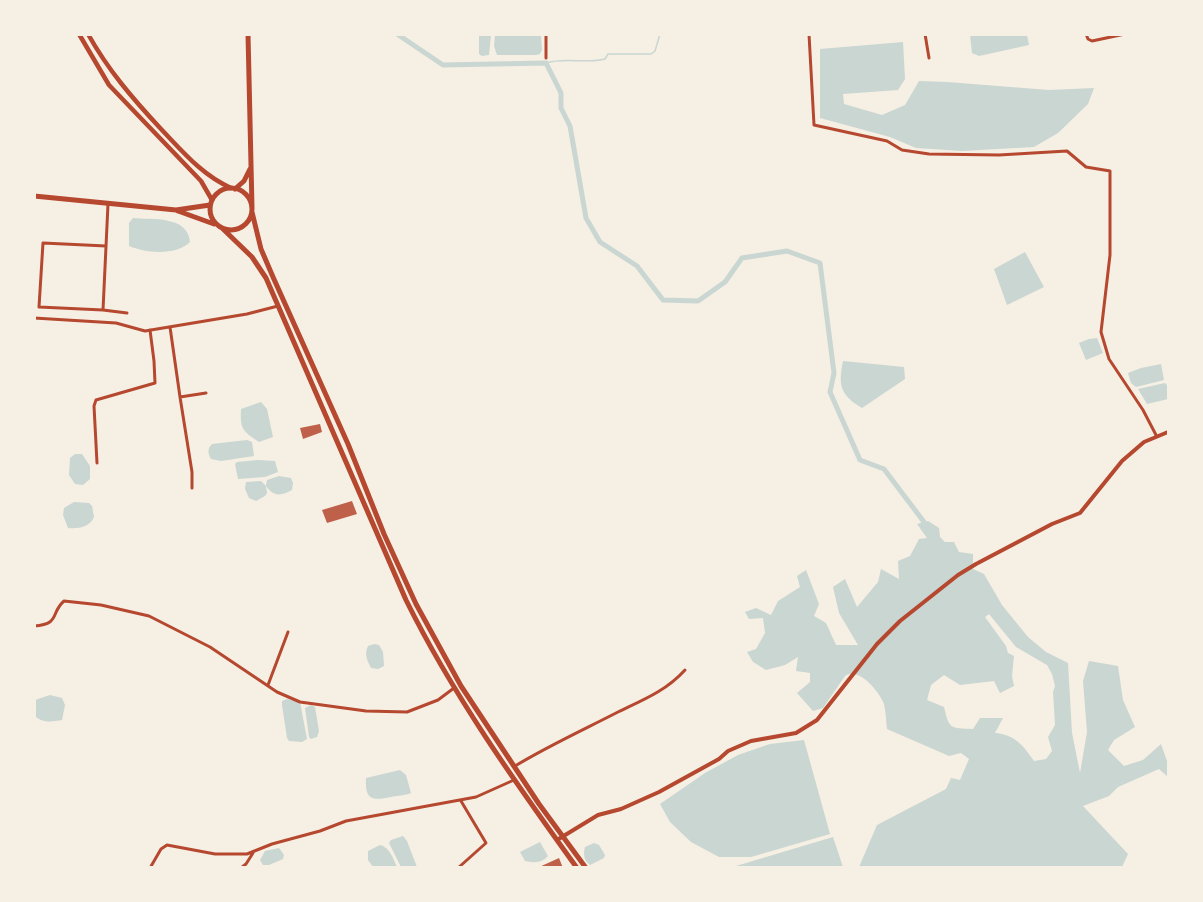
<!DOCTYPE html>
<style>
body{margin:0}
#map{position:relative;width:1203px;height:902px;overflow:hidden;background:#f6efe4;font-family:Mulish,sans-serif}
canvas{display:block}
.frame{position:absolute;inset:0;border:36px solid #f6efe4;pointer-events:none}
</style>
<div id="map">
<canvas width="1203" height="902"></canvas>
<div class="frame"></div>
</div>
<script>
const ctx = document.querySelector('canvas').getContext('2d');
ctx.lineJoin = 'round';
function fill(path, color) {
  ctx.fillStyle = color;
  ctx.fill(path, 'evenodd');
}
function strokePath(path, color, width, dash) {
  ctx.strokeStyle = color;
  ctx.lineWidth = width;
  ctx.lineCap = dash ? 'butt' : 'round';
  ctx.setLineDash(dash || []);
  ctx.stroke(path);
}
const water = new Path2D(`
 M479 35H491L489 55 482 56 479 54Z
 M495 35H541L542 50 540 54 536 55H497L494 46Z
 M970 35H1027L1029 45 979 56 972 53Z
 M903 42 905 79 898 90 843 94 844 104 882 115 905 105 919 81 947 82 1049 90 1094 88 1088 104 1058 133 1034 147 962 151 916 148 890 137 820 118V49Z
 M133 218C151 220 188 215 190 242 176 256 145 253 129 246V223Z
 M1025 252 1044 287 1007 305 994 269Z
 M1097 338 1103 353 1086 360 1079 343 1089 339Z
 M843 361 904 367 905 379 862 408C840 395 838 385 843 361Z
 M1161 364 1164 380 1136 387 1131 383 1128 373 1141 368Z
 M1165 383 1168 386V399L1147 404 1138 389Z
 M261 402 267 409 273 437 259 442C243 431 240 430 241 409Z
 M247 440 252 442 254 456 221 461 211 459C208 454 207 449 212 444Z
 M75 454H82L90 466V479L83 485 75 484 69 475 70 458Z
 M258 460 275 461 278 472 265 477 238 479 235 464 237 462Z
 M279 476 291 478 293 483 292 490C281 496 274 497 266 486L267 493 265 496 256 501 249 498 245 489 246 482 261 481 266 486 267 480Z
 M74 502 89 503 92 506 94 517C90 527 78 529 68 528L63 515 64 508Z
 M928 521 939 528 940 537 945 542H954L959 552 973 554V569L984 574 1002 605 1028 637 1046 652 1068 663 1072 733 1080 773 1087 732 1083 681 1089 661 1118 666 1123 700 1135 727 1114 740 1108 750 1124 766 1143 760 1161 744 1168 764V777L1159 769 1118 787 1109 796 1083 806 1128 854 1122 867H859L877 825 946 789 951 778 960 780 969 759 961 753 949 756 887 729C886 721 886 712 884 704 880 693 859 666 845 676L823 708 813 711 797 693 810 682V673L796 671 798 657 785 665 766 670 753 662 747 652 756 649 765 633 763 618 749 619 745 612 756 608 771 615 778 601 800 587 797 576 806 570 819 604 814 616 826 623 836 645H858L839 613 833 587 845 579 857 607 878 582 881 569 899 579 898 561 910 556 919 539 927 538 917 524ZM989 614 1016 647 1047 665 1052 674 1055 686 1053 692 1055 725 1048 737 1052 751 1046 759 1034 761C1024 746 1014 734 995 733L1003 718H980L973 729C950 728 949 729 944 707L927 700 931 685 944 675 960 685 994 681 1000 693 1014 686 1012 676 1014 656 1008 653 1006 646 985 617Z
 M374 644 379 645 383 652 384 666 378 669 371 668C367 660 364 654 368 646Z
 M50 695 62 698 65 705 62 720C52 722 42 723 35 716V700Z
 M287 699 300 702 307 739 302 742 289 741 287 738 282 705V701Z
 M311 705 315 707 319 731 317 737 311 739 309 737 305 708Z
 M804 740 830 834 751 857H719L691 842 670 822 660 804 705 773 738 755 770 744Z
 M400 770 406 775 411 793C404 796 398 795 391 797 372 801 365 800 366 778Z
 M403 836 407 841 417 867H401L389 843 391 840Z
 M833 837 843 867H737L736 866Z
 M540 842 548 856C542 863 534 863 525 861L520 852Z
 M594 843 599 845 605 855 604 858 590 865C584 861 583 854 585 847Z
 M380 845C390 847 393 859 397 867H373L368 860V851Z
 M279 848 284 855 283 859 269 865H263L260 860 265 851Z`);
const stream = new Path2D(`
 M546 63C564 57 587 64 605 59L608 54H651L655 51 660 34`);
const canal = new Path2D(`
 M397 34 443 65 546 63 561 93V108L570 126 586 218 600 242 637 266 663 300 698 301 725 282 742 258 787 251 820 263 834 373 830 392 860 460 884 469 924 522`);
const building = new Path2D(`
 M320 424 322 432 303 439 300 428Z
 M352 501 357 514 327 523 322 510Z
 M559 858 563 868H537Z`);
const minor = new Path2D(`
 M546 34V58
 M809 34 814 125 887 141 902 150 929 154 999 155 1067 151 1086 167 1110 171V255L1101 332 1109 359 1143 410 1156 435
 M925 34 929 58
 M1086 34 1088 39 1092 41 1125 34
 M108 204 103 310 127 313
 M103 310 39 307 43 243 106 246
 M34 318 116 323 145 331 247 314 278 306
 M170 327 180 397 206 393
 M180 397 192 472V488
 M97 463 94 406 96 400 155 383 154 361 150 330
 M34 626C61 624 50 613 64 601L101 605 149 616 210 647 277 692 300 702 366 711 407 712 438 700 454 688
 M268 685 288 632
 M515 766C548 746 583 730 618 712 643 700 666 691 685 670
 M150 868 161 849 167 845 215 854H247L272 844 320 831 346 821 476 797 514 780
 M241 868 246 864 253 853
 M458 868 486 843 461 801`);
const tertiary = new Path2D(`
 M557 840 598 815 621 809 659 792 719 759 728 751 751 741 796 733 817 720 877 644 900 621 958 575 976 564 1052 524 1080 513 1122 461 1144 442 1168 432`);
const secondary = new Path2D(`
 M79 34 109 85 201 181 212 200
 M88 34C108 70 133 99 161 129 183 152 202 175 231 188`);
const trunk = new Path2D(`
 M248 34 252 208
 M210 209a21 21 0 1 1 42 0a21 21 0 1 1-42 0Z
 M235 189 244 181 250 169
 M34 196 176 210 210 205
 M178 211 214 224
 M252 212 261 249 273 277 348 444 384 534 416 604 461 686 539 804 586 868
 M222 228 252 257 266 278 406 600C453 695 515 782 577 868`);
fill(water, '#c9d6d2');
strokePath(stream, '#c9d6d2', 1.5);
strokePath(canal, '#c9d6d2', 5);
fill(building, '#bf614a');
strokePath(minor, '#b5482f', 3);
strokePath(tertiary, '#b5482f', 4);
strokePath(secondary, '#b5482f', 4.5);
strokePath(trunk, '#b5482f', 5);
</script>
